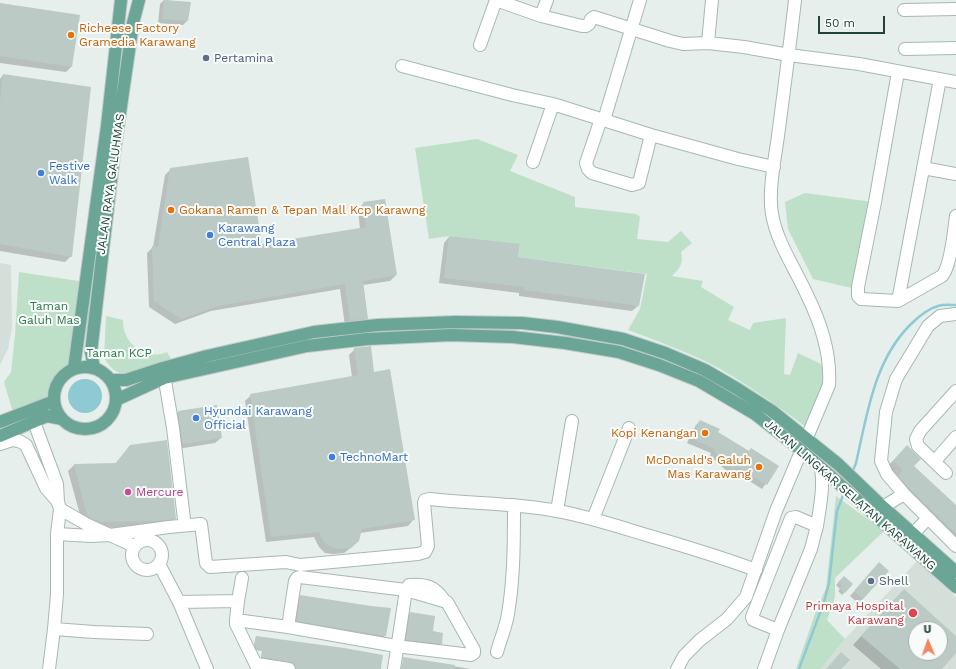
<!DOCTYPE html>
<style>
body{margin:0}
#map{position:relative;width:956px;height:669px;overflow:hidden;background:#e6efeb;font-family:"Work Sans",sans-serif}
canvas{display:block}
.north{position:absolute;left:908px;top:621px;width:40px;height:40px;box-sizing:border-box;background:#f7fbf9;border:1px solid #a3b1ad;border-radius:50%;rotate:358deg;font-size:11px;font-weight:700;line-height:16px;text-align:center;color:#24423a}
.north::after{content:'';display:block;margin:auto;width:14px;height:18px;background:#f4845f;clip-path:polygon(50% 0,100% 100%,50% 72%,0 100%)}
.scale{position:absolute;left:818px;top:16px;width:67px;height:18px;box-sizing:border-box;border:2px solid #24423a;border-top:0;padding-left:5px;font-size:12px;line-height:14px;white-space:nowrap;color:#24423a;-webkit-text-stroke:3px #f7fbf9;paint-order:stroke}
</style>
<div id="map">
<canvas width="956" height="669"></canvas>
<div class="north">U</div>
<div class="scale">50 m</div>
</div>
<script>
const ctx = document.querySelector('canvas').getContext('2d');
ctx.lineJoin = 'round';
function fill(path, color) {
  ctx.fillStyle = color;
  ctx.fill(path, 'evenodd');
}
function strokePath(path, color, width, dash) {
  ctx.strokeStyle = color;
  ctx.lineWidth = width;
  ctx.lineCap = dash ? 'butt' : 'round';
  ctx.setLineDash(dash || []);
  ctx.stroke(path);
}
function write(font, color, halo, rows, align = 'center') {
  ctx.font = font + ' "Work Sans",sans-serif';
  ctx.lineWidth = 4;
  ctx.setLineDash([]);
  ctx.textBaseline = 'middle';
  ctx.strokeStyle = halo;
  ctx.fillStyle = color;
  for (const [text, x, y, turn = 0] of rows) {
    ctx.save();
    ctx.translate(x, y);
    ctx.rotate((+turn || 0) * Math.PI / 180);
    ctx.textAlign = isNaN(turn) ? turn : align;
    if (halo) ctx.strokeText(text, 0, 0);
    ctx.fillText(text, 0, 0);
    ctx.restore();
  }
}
const built = new Path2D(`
 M0 263 11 265 12 328 8 349 0 365Z
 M917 561 956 597V669H821L845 639ZM916 629H940V653H916Z`);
const green = new Path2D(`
 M477 139 518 155 510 171 575 197V207L636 214 640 217 637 239 668 242 681 231 692 243 681 252C684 263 680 268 672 276L703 281 701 287 734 307 728 320 750 330 753 323 786 318 784 374 790 375 798 353 821 364 824 374 823 386 806 427C775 404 742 380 707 362 681 350 655 340 628 330L640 309 647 274 518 257 520 245 449 236 429 239 415 148Z
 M805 193 873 202 856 289 813 279 788 229 785 202Z
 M19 272 85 282 75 361C58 369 48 384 47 404L14 416 4 382 11 372 15 335Z
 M106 316 123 320C122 342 144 362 167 352L171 359C160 363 130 375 120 373 113 371 108 364 104 358Z
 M836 496 884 531 835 578V597L827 620 845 639 821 669H796L816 611 826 588Z`);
const water = new Path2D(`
 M68 396a17 17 0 1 1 34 0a17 17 0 1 1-34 0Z`);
const shadow = new Path2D(`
 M164 0 190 3 187 21 183 25 158 23 160 4Z
 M0 4 72 66 66 72 0 63Z
 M3 75 71 256 65 262 0 251V79Z
 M171 169 262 245 360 229 358 209 364 203 396 275 390 281 363 285 367 318 361 324 345 326 340 289 211 311 175 324 149 307 147 253 153 247 165 175Z
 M449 237 517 258 638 306 632 311 519 296V293L439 283 444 243Z
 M355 349 373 373 413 520 408 526 360 533 352 547 344 553 333 554 325 553 319 547 314 537 266 542 245 401 251 395 352 377 349 355Z
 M178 412 221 438 215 443 177 449 172 418Z
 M700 421 717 433 748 452 778 466 762 489 732 470 729 473 710 456 711 453 687 443 696 425Z
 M130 446 175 518 169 524 149 527 94 528 82 522 68 471 74 465 115 464Z
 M901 452 912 467 956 506V545L893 482 898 477 887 467Z
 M875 568 863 599 858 603 850 596Z
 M844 577 852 584 842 595 838 591 840 589 836 585Z
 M301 596 385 636 383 638 295 622 299 598Z
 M895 599 956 638V651L941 669H881L853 645ZM916 629H940V653H916Z
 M411 613 432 632 441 643 438 646 404 642 408 615Z
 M256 637 380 669H296L293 664 289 662 261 658 262 651 256 650 254 646Z
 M404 658 471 669H401Z`);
const stream = new Path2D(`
 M852 473 856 463C867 415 874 361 910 325 918 317 927 309 938 306 943 304 950 305 956 305
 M799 669 824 602 829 583 837 511 844 493`);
const building = new Path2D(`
 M164 0 191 2 188 21 162 19Z
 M0 3 80 15 72 67 0 56Z
 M3 74 91 87 72 257 0 244V102Z
 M248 157 262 244 366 227 363 202 385 199 397 275 363 281 368 319 350 320 345 284 218 306 181 319 154 301 152 246 158 247 170 168Z
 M449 236 520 244 518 257 645 274 639 306 524 290 525 287 444 278Z
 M371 346 374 372 390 369 415 520 362 529 359 541 351 548 339 549 331 547 324 542 319 532 271 537 250 394 358 375 354 348Z
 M217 405 222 438 183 444 178 411Z
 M700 420 720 429 718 432 749 451 751 448 779 466 767 485 736 466 734 470 714 451 715 449 691 438Z
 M167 440 176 519 155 521 100 522 87 516 74 464 116 463 130 445Z
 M907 445 921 459 914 466 956 505V534L910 489 898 476 903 470 893 461Z
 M879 562 889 571 863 599 854 591Z
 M844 576 853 584 845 593 839 588 842 586 838 582Z
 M904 589 956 636V653L942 669H900L861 636ZM916 629H940V653H916Z
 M300 595 371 606 391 608 386 636 297 621Z
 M410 612 435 616 433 631 443 633 442 644 406 640Z
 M256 636 344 648 383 655 381 668V669H296L294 663 291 662 262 657 263 650 257 649 254 645Z
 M841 652 850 660 841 669H826Z
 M403 657 455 665V669H402Z`);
const minor = new Path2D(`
 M496 0 541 16 582 26H586L589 24 591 19 594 17 670 41 683 44 708 43
 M712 0 708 43 744 47 789 55 859 64 956 82
 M904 10 956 9
 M541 16 547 0
 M480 45 496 0
 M905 49 956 48
 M402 66 512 95 553 104 651 135 738 159 774 167
 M898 72 875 202 858 287V296L861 299 898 301 942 276C951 266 954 231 956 216
 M601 119 586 163 588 169 592 173 632 185 639 183 651 135
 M604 120 640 0
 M533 162 553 104
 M923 168 956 174
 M898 301 940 79
 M956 314 940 316 928 326 896 379 886 412 881 461 887 474 904 494 956 546
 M163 369 173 428 184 519
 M34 422 57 484 58 502 60 509 57 534V594L54 629 49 669
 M0 444 12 440 19 441 26 445 46 488 58 502
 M935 461 956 437
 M946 473 918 446 916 439 920 431 956 391
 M883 507 904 494
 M60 509 88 525 134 546
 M557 511 572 421
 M593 519 629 428
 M57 534 91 536 110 535 169 527 201 524 206 563 210 567 286 562 300 565 418 554 425 552 428 546 424 503 425 500 430 499C472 504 515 503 557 511 586 516 614 525 643 534 681 545 718 556 756 570
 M913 534 928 518
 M132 555a15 15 0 1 1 30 0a15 15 0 1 1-30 0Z
 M159 564 179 602 207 669
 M238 601 242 578
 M179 602 238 601 236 620
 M54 629 94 632 147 634
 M778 630 753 620 752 617 791 518 796 517 817 526C820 506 824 488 821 468
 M497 652C500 640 506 627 508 614 514 578 514 542 514 505
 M257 664 289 669
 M258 669 236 624V620L288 627 396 646 471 655 474 653V650L447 602 406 590 300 577 297 578 295 581 288 627
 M394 669 406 590 409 585C426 584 434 586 444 600
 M677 669 684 656 700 640 727 619 746 597 776 511 829 385C831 354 821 323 807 295 795 268 777 243 772 214 768 192 775 158 778 136 784 90 790 45 795 0
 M764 669 778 630 811 549 817 526`);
const major = new Path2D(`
 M54 398a31 31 0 1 1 62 0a31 31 0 1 1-62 0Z
 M74 368 107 126 121 0
 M94 368 91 352 114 155 133 23 139 0
 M111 380H126L163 368 207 356 314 332 378 325 455 322 522 323 557 327 623 339 665 353 705 370 736 388 772 411 838 464 883 507 956 572
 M116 400 164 378 307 346 367 339 451 335 513 337 565 343 619 352 659 365 699 381 755 414 801 450 956 587
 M0 422 54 401
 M0 436 47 416 62 419`);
const markers = [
 [71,35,4,"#e8710a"],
 [206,58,4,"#5c6f8a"],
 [41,173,4,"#3f7fe0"],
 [171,210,4,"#e8710a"],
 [210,235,4,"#3f7fe0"],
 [196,418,4,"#3f7fe0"],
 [705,433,4,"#e8710a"],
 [332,457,4,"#3f7fe0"],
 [759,467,4,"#e8710a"],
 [128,492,4,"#d1479c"],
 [871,581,4,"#5c6f8a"],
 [913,613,5,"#e0444e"]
];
const foodNames = [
 ["Richeese Factory",79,28],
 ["Gramedia Karawang",79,42],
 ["Gokana Ramen & Tepan Mall Kcp Karawng",179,210],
 ["Kopi Kenangan",697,433,"right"],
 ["McDonald's Galuh",751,460,"right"],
 ["Mas Karawang",751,474,"right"]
];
const serviceNames = [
 ["Pertamina",214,58],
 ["Shell",879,581]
];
const shopNames = [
 ["Festive",49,166],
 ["Walk",49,180],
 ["Karawang",218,228],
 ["Central Plaza",218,242],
 ["Hyundai Karawang",204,411],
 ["Official",204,425],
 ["TechnoMart",340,457]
];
const streetNames = [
 ["JALAN RAYA GALUHMAS",111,184,-82],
 ["JALAN LINGKAR SELATAN KARAWANG",850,495,41]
];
const parkNames = [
 ["Taman",49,306],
 ["Galuh Mas",49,320],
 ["Taman KCP",119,353]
];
const hotelNames = [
 ["Mercure",136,492]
];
const healthNames = [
 ["Primaya Hospital",904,606],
 ["Karawang",904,620]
];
fill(built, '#d4dfda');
fill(green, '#bfe0c8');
fill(water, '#8ec9d4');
fill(shadow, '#0003');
strokePath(stream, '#8ec9d4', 2.5);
fill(building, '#bbcac4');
strokePath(minor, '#a8b8b2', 14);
strokePath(major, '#c2cac8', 14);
strokePath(minor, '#fff', 12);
strokePath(major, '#6aa596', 12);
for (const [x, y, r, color] of markers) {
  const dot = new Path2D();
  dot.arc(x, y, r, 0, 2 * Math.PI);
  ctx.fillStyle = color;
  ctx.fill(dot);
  strokePath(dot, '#f7fbf9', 1.5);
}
write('12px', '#c56008', '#f7fbf9', foodNames, 'left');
write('12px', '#4e5e75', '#f7fbf9', serviceNames, 'left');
write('12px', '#366cbe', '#f7fbf9', shopNames, 'left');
write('12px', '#24423a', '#f7fbf9', streetNames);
write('12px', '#2d7a4b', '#f7fbf9', parkNames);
write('12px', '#b23c85', '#f7fbf9', hotelNames, 'left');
write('12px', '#be3a42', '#f7fbf9', healthNames, 'right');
</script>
